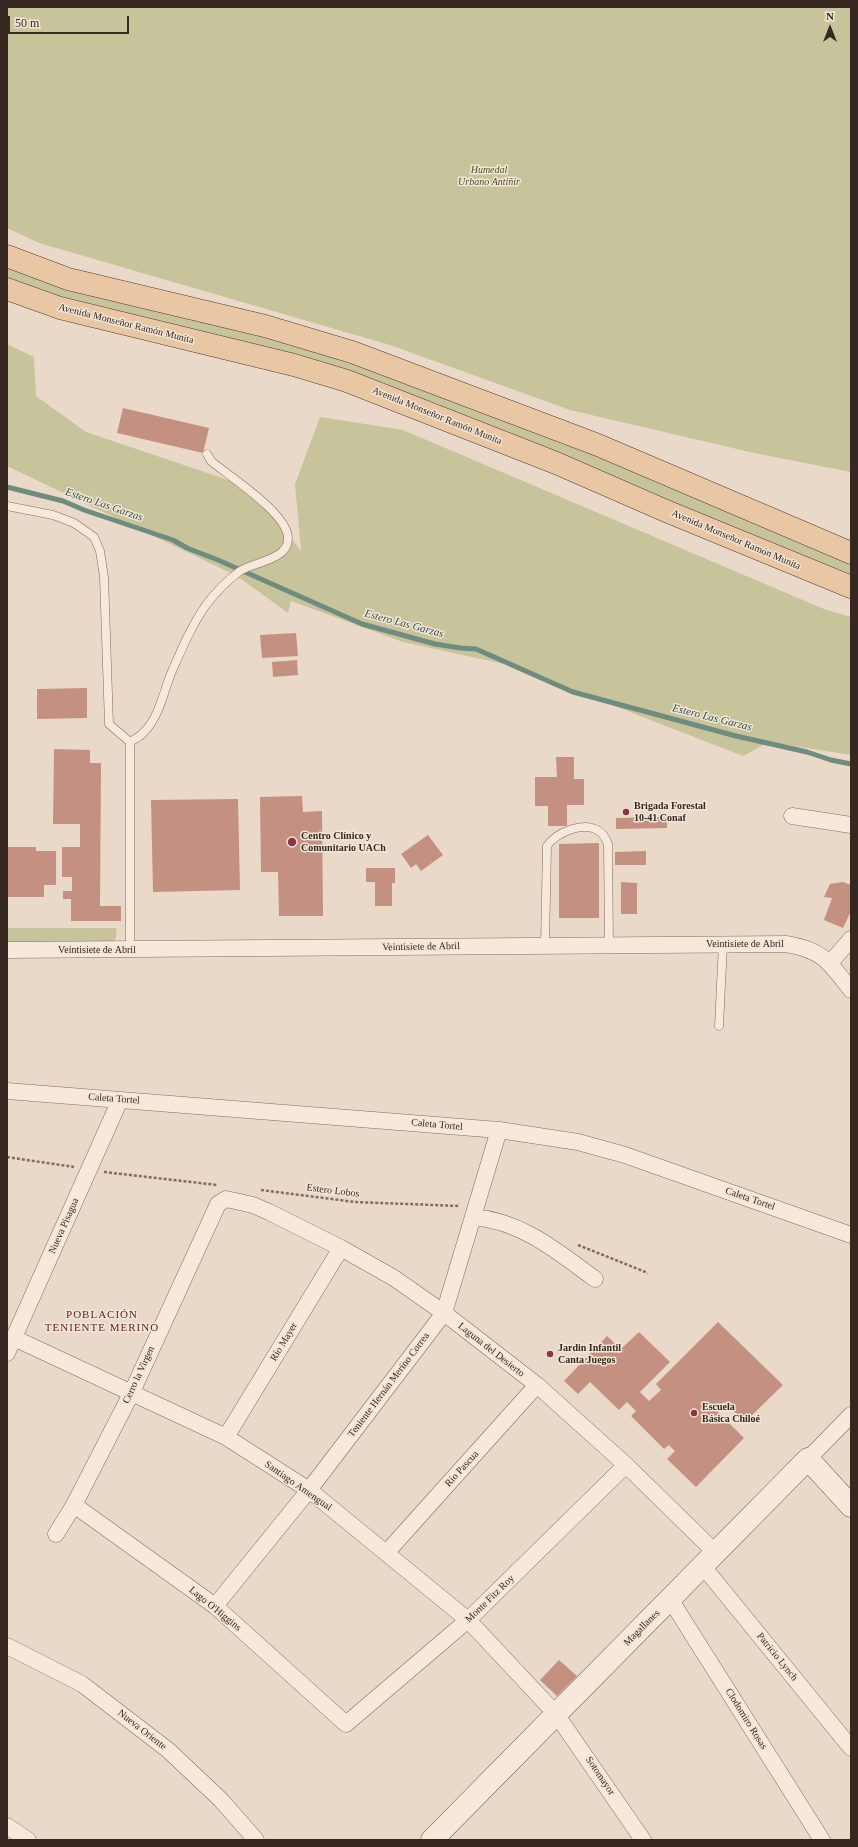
<!DOCTYPE html>
<meta charset="utf-8">
<style>
body{margin:0}
#map{position:relative;width:858px;height:1847px;overflow:hidden;background:#ead9c8;font-family:Georgia,serif}
canvas{display:block}
.frame{position:absolute;inset:0;border:8px solid #362721;pointer-events:none}
.north{position:absolute;left:810px;top:8px;width:40px;height:40px;-webkit-text-stroke:3px #f2e5d6;paint-order:stroke;rotate:0deg;font-size:11px;font-weight:700;line-height:16px;text-align:center;color:#362721}
.north::after{content:'';display:block;margin:auto;width:14px;height:18px;background:#362721;clip-path:polygon(50% 0,100% 100%,50% 72%,0 100%)}
.scale{position:absolute;left:8px;top:16px;width:121px;height:18px;box-sizing:border-box;border:2px solid #362721;border-top:0;padding-left:5px;font-size:12px;line-height:14px;white-space:nowrap;color:#362721;-webkit-text-stroke:3px #f2e5d6;paint-order:stroke}
</style>
<div id="map">
<canvas width="858" height="1847"></canvas>
<div class="frame"></div>
<div class="north">N</div>
<div class="scale">50 m</div>
</div>
<script>
const ctx = document.querySelector('canvas').getContext('2d');
ctx.lineJoin = 'round';
function fill(path, color) {
  ctx.fillStyle = color;
  ctx.fill(path, 'evenodd');
}
function strokePath(path, color, width, dash) {
  ctx.strokeStyle = color;
  ctx.lineWidth = width;
  ctx.lineCap = dash ? 'butt' : 'round';
  ctx.setLineDash(dash || []);
  ctx.stroke(path);
}
function write(font, color, halo, rows, align = 'center') {
  ctx.font = font + ' Georgia,serif';
  ctx.lineWidth = 3;
  ctx.setLineDash([]);
  ctx.textBaseline = 'middle';
  ctx.strokeStyle = halo;
  ctx.fillStyle = color;
  for (const [text, x, y, turn = 0] of rows) {
    ctx.save();
    ctx.translate(x, y);
    ctx.rotate((+turn || 0) * Math.PI / 180);
    ctx.textAlign = isNaN(turn) ? turn : align;
    if (halo) ctx.strokeText(text, 0, 0);
    ctx.fillText(text, 0, 0);
    ctx.restore();
  }
}
const green = new Path2D(`
 M7 7H851V472L754 453 570 410 390 345 39 243 7 228Z
 M7 266 327 352 545 434 851 563V578L582 464 7 280Z
 M7 344 34 357 36 396 86 432 255 489 301 551 295 484 320 417 403 430 824 609 851 617V755L769 742 743 756 509 665 403 642 291 601 288 613 237 576 7 466Z
 M7 928H116C117 934 117 938 112 943L7 944Z`);
const stream = new Path2D(`
 M7 487 63 501 84 510 173 540 187 548 218 560 362 624 435 644 460 648 476 649 573 692 736 736 807 752 831 760 851 764`);
const building = new Path2D(`
 M123 408 209 428 203 453 117 433Z
 M296 633 298 656 262 658 260 635Z
 M297 660 298 675 273 677 272 662Z
 M87 688V718L37 719V689Z
 M54 749 90 750V763H101L100 906H121V921H71V899H63V891H72V877H62V847H80V824H53Z
 M556 757H574V779H584V805H567V826H548V806H535V777H557Z
 M302 796 303 812 322 811 323 916H279L278 872H261L260 797Z
 M238 799 240 890 153 892 151 800Z
 M667 817V828L616 829V818Z
 M428 835 443 855 421 871 416 864 411 868 401 854Z
 M599 843V918H559V844Z
 M7 847H36V851H56V885H44V897H7Z
 M646 851V865H615V852Z
 M366 868H395V883H392V906H375V882H366Z
 M621 882 637 883V914H621Z
 M843 882 851 885V911L843 928 824 920 832 898 824 897 830 884Z
 M718 1322 783 1385 745 1422 724 1402 716 1410 744 1438 696 1487 667 1459 675 1451 669 1445 664 1449 631 1416 636 1411 627 1402 619 1410 590 1382 578 1394 564 1381 607 1336 621 1349 639 1332 670 1362 640 1392 649 1401 661 1390 656 1384Z
 M559 1660 577 1676 557 1696 540 1680Z`);
const path = new Path2D(`
 M7 1157 74 1167
 M104 1172 217 1185
 M261 1190 355 1202 459 1206
 M578 1245 648 1273`);
const lane = new Path2D(`
 M7 506 53 515 74 523 94 537 100 551 104 577 109 724 130 742V949
 M130 742C134 739 140 737 143 733 158 719 163 695 170 676 180 653 191 626 206 605 215 593 228 580 240 571 253 562 288 560 288 539 289 514 230 477 211 461L207 454
 M545 945 547 846C557 832 583 821 599 831 604 834 606 839 608 844L609 945
 M719 1026 723 944`);
const street = new Path2D(`
 M792 816 851 825
 M7 950 786 944C823 950 829 962 851 990
 M830 963 851 939
 M7 1091 499 1130 578 1142 625 1155 851 1235
 M473 1217C522 1221 558 1252 595 1279
 M14 1338 226 1437 309 1490 468 1620 556 1714 643 1840
 M7 1353 120 1100
 M226 1437 341 1248
 M808 1459 851 1415
 M74 1505 215 1606 346 1724 468 1620 626 1465
 M56 1534 74 1505 131 1394 218 1204 226 1199 253 1205 269 1212 341 1248 394 1278 444 1313 537 1385 626 1465 715 1552
 M387 1552 537 1385
 M702 1565 851 1748
 M670 1599 822 1840
 M215 1606 309 1490 444 1313 499 1130
 M7 1646 82 1684 168 1750 221 1800 256 1840
 M7 1826 28 1840`);
const secondary = new Path2D(`
 M432 1840 808 1459 851 1506`);
const primary = new Path2D(`
 M7 256 68 279 265 326 352 352 598 445 851 553
 M7 289 60 308 294 365 347 381 556 463 666 511 851 587`);
const markers = [
 [626,812,4,"#8d3447"],
 [292,842,5,"#8d3447"],
 [550,1354,4,"#8d3447"],
 [694,1413,4,"#8d3447"]
];
const parkNames = [
 ["Humedal",489,170],
 ["Urbano Antiñir",489,182]
];
const streetNames = [
 ["Avenida Monseñor Ramón Munita",126,324,14],
 ["Avenida Monseñor Ramón Munita",437,416,22],
 ["Avenida Monseñor Ramón Munita",736,540,23],
 ["Veintisiete de Abril",745,944],
 ["Veintisiete de Abril",421,947,-1],
 ["Veintisiete de Abril",97,950],
 ["Caleta Tortel",114,1099,4],
 ["Caleta Tortel",437,1125,5],
 ["Estero Lobos",333,1191,7],
 ["Caleta Tortel",750,1199,19],
 ["Nueva Pisagua",64,1226,-66],
 ["Río Mayer",284,1342,-59],
 ["Laguna del Desierto",491,1350,38],
 ["Cerro la Virgen",139,1375,-65],
 ["Teniente Hernán Merino Correa",389,1385,-53],
 ["Río Pascua",462,1469,-48],
 ["Santiago Amengual",298,1486,35],
 ["Monte Fitz Roy",490,1599,-44],
 ["Lago O'Higgins",215,1609,39],
 ["Magallanes",642,1628,-45],
 ["Patricio Lynch",777,1657,51],
 ["Clodomiro Rosas",746,1719,58],
 ["Nueva Oriente",142,1730,38],
 ["Sotomayor",600,1776,56]
];
const poiNames = [
 ["Brigada Forestal",634,806],
 ["10-41 Conaf",634,818],
 ["Centro Clínico y",301,836],
 ["Comunitario UACh",301,848],
 ["Jardin Infantil",558,1348],
 ["Canta Juegos",558,1360],
 ["Escuela",702,1407],
 ["Básica Chiloé",702,1419]
];
const waterNames = [
 ["Estero Las Garzas",104,505,19],
 ["Estero Las Garzas",404,624,15],
 ["Estero Las Garzas",712,718,14]
];
const neighbourhoodNames = [
 ["POBLACIÓN",102,1315],
 ["TENIENTE MERINO",102,1328]
];
fill(green, '#c7c49c');
strokePath(stream, '#708c7f', 5);
fill(building, '#c49081');
strokePath(lane, '#846b5e', 9);
strokePath(street, '#846b5e', 17);
strokePath(secondary, '#664d42', 23);
strokePath(primary, '#523b32', 23);
strokePath(path, '#846b5e', 2.5, [3, 2]);
strokePath(lane, '#f6e8da', 8);
strokePath(street, '#f6e8da', 16);
strokePath(secondary, '#f6e8da', 22);
strokePath(primary, '#e9c6a4', 22);
for (const [x, y, r, color] of markers) {
  const dot = new Path2D();
  dot.arc(x, y, r, 0, 2 * Math.PI);
  ctx.fillStyle = color;
  ctx.fill(dot);
  strokePath(dot, '#f2e5d6', 1.5);
}
write('italic 10px', '#4e5029', '#f2e5d6', parkNames);
write('10px', '#362721', '#f2e5d6', streetNames);
write('bold 10px', '#362721', '#f2e5d6', poiNames, 'left');
write('italic 11px', '#31544b', '#f2e5d6', waterNames);
ctx.letterSpacing = '1px';
write('11px', '#5e2524', '#f2e5d6', neighbourhoodNames);
ctx.letterSpacing = '0px';
</script>
